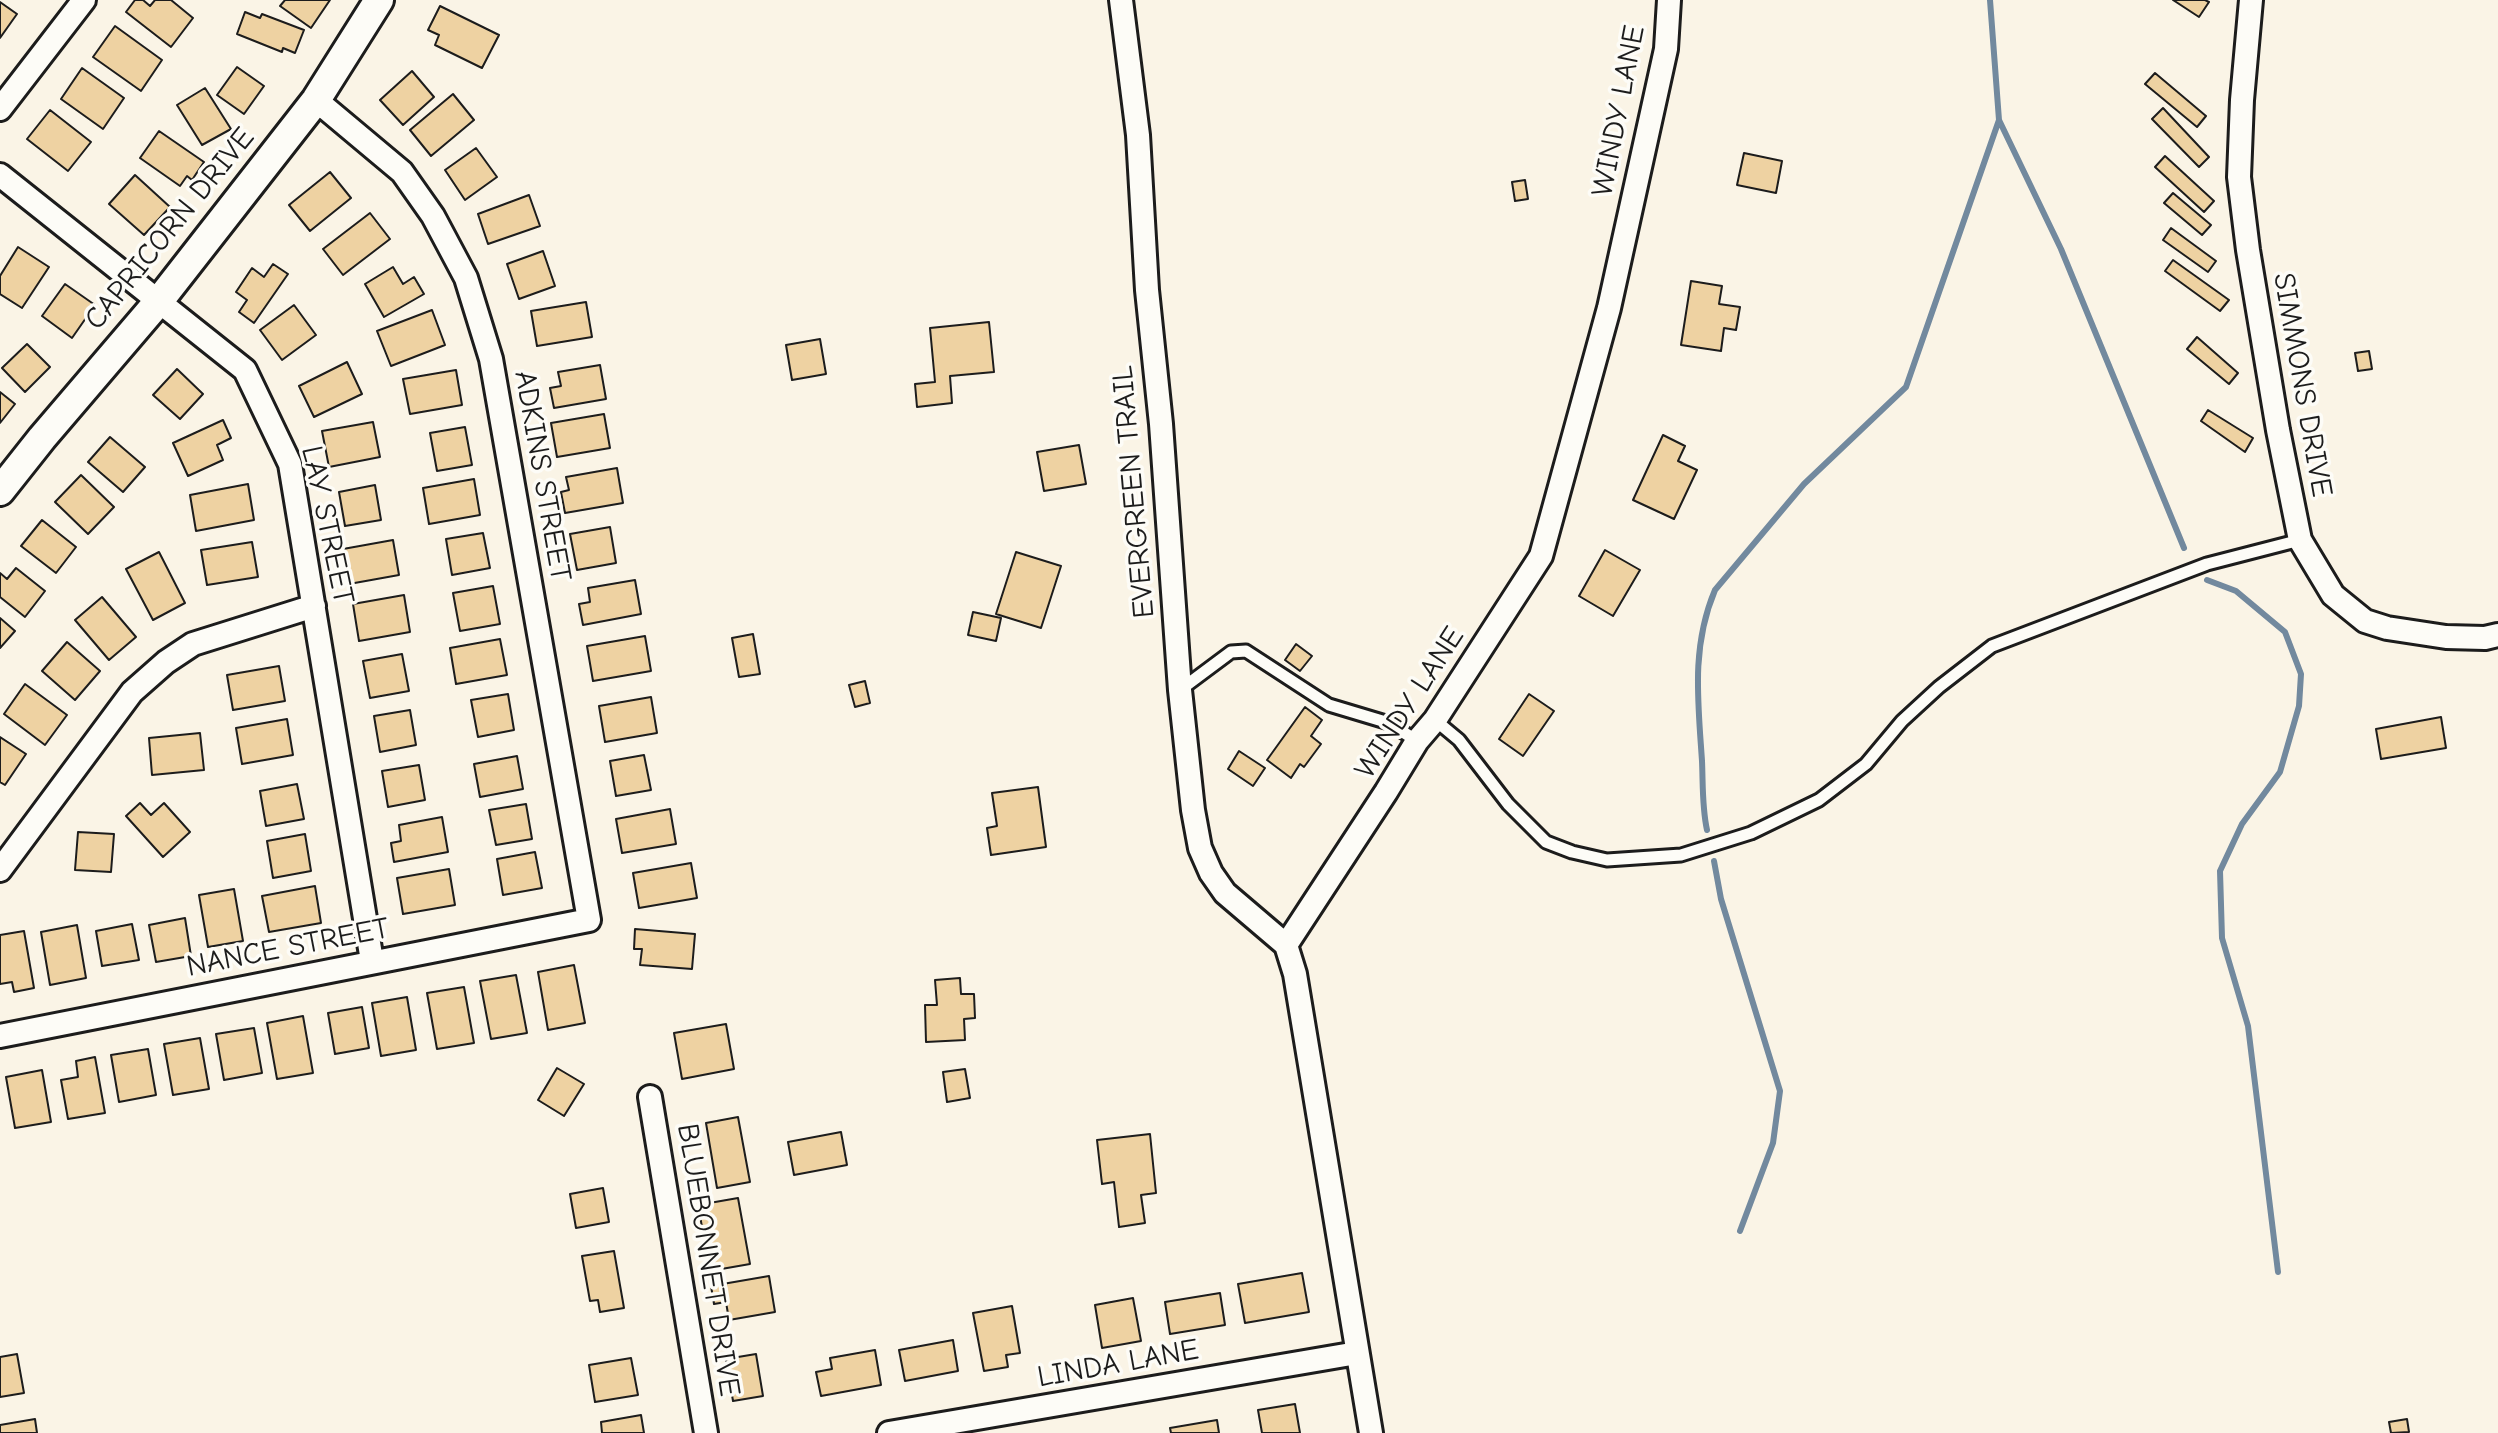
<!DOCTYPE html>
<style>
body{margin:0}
canvas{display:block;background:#faf4e6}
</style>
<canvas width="2498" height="1433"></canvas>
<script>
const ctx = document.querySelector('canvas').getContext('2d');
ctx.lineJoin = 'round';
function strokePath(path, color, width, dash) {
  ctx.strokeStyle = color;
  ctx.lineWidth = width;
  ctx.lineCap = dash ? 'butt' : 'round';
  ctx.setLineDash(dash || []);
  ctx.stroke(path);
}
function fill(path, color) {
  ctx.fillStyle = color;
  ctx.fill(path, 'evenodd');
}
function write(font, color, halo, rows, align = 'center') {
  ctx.font = font + ' "Comic Neue",sans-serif';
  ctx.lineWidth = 7;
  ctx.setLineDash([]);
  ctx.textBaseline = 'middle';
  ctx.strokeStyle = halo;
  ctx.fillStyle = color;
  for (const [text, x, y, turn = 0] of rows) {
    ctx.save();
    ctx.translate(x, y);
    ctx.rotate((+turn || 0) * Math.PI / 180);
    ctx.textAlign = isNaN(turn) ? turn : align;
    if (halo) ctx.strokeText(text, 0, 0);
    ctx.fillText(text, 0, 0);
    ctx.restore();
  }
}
const stream = new Path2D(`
 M1990 0 1999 120 2061 249 2184 548
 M2207 580 2236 591 2285 632 2301 674 2299 706 2280 772 2242 824 2220 871 2222 938 2248 1026 2278 1272
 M1707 830C1702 808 1703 784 1702 761 1698 701 1691 647 1715 590L1804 484 1906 387 1999 120
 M1714 861 1721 899 1780 1091 1773 1143 1740 1231`);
const building = new Path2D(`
 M135 0H143L150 6 155 0H171L193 18 171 47 126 12Z
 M285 0H330L311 28 280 6Z
 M2173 0H2205L2209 2 2199 17Z
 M0 2 17 14 0 38Z
 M440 6 499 35 482 68 435 45 439 35 428 30Z
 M245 12 260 18 262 14 304 30 295 53 283 48 282 52 237 34Z
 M115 26 162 60 141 91 93 57Z
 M237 67 264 86 244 114 217 95Z
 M82 68 124 98 103 129 61 99Z
 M412 71 434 97 403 125 380 100Z
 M2155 73 2206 116 2197 127 2145 84Z
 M205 88 231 129 202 145 177 105Z
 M453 94 474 120 431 156 410 130Z
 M2163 108 2209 157 2199 167 2152 119Z
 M50 110 91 142 68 171 27 139Z
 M159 131 204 162 192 180 187 176 180 186 140 158Z
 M476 148 497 177 465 200 445 170Z
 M1744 153 1782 161 1776 193 1737 185Z
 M2165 156 2214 201 2204 212 2155 167Z
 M330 172 351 198 310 231 289 205Z
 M135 175 170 207 144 235 109 204Z
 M1525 180 1528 199 1515 201 1512 182Z
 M2173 193 2211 225 2202 235 2164 203Z
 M529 195 540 226 488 244 478 214Z
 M370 213 390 239 343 275 323 249Z
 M2171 228 2216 261 2208 272 2163 240Z
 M18 247 49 267 22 308 0 294V276Z
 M543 251 555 286 519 299 507 264Z
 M2173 260 2229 300 2220 311 2165 271Z
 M273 264 288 274 254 323 239 312 247 300 236 292 252 268 264 277Z
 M393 267 403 284 414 277 424 294 384 317 365 284Z
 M1691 281 1722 286 1719 304 1740 307 1736 330 1724 328 1721 351 1681 345Z
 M65 284 95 305 72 338 42 316Z
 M586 302 592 337 537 346 531 311Z
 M294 305 316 335 282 360 260 330Z
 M432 310 445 345 391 366 377 331Z
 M989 322 994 372 950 376 952 403 917 407 915 384 935 382 930 328Z
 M2197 337 2238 373 2229 384 2187 349Z
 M820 339 826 374 792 380 786 345Z
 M27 344 50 367 25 392 2 368Z
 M2369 351 2372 369 2358 371 2355 353Z
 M347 362 362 394 314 417 299 386Z
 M600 365 606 399 554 408 550 388 561 386 558 372Z
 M177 369 203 394 180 419 153 395Z
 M456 370 462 405 410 414 403 379Z
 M0 392 15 404 0 423Z
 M2208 410 2253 438 2245 452 2201 421Z
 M604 414 610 448 557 457 551 423Z
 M223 420 231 438 217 445 223 460 188 476 173 443Z
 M373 422 380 457 329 467 322 431Z
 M465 427 472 465 437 471 430 433Z
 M1663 435 1685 446 1678 461 1697 470 1674 519 1633 500Z
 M110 437 145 467 123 492 88 462Z
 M1079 445 1086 484 1044 491 1037 452Z
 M617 468 623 503 565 513 561 492 569 490 566 477Z
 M81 475 114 507 88 534 55 502Z
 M474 479 480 515 429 524 423 488Z
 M248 484 254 520 196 531 190 495Z
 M375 485 381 520 345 526 339 492Z
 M42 520 76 547 56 573 21 546Z
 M610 527 616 563 577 570 570 534Z
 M483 533 490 568 452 575 446 539Z
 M393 540 399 575 349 584 343 549Z
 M252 542 258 577 207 585 201 550Z
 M1605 550 1640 570 1613 616 1579 596Z
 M159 552 185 603 153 620 126 569Z
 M1016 552 1061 566 1041 628 996 614Z
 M16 568 45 591 25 617 0 597V573L7 579Z
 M635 580 641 614 583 625 579 604 590 602 588 588Z
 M493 586 500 624 460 631 453 593Z
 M404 595 410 632 359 641 353 604Z
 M102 597 136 637 109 660 75 620Z
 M973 612 1001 618 996 641 968 635Z
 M0 618 15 631 0 648Z
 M753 634 760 674 739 677 732 638Z
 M645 636 651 671 593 681 587 646Z
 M500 639 507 675 456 684 450 648Z
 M67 642 100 671 75 700 42 671Z
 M1296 644 1312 656 1300 671 1285 660Z
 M402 654 409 691 370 698 363 661Z
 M279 666 285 701 233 710 227 675Z
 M865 681 870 703 855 707 849 685Z
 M25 684 67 715 45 745 4 714Z
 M508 694 514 730 478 737 471 700Z
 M1529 694 1554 711 1523 756 1499 739Z
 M651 697 657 733 605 742 599 706Z
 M1305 707 1322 720 1311 736 1321 744 1304 767 1300 764 1291 778 1267 760Z
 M410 710 416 745 380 752 374 716Z
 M2441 717 2446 748 2381 759 2376 729Z
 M287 719 293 755 242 764 236 728Z
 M200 733 204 770 152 775 149 738Z
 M0 737 26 754 5 785 0 782Z
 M1239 751 1265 768 1253 786 1228 769Z
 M644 755 651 790 616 796 610 761Z
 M517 756 523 789 480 797 474 764Z
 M419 765 425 800 388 807 382 771Z
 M297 784 304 819 266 826 260 791Z
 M1038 787 1046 847 991 855 987 828 997 826 992 793Z
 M140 803 151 815 164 803 190 832 163 857 126 816Z
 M526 804 532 839 496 845 489 810Z
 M670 809 676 844 622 853 616 819Z
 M442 817 448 852 394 862 391 843 401 841 399 825Z
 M78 832 114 834 111 872 75 870Z
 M305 834 311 871 273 878 267 841Z
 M535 852 542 888 503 895 497 859Z
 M691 863 697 898 639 908 633 873Z
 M449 869 455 905 403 914 397 878Z
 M315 886 321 923 269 932 262 896Z
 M234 889 243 941 208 947 199 895Z
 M185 918 191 956 156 962 149 925Z
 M132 924 139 960 102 966 96 931Z
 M77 925 86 978 50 985 41 932Z
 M635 929 695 934 692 969 640 965 642 949H634Z
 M24 931 34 988 14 992 12 982 0 984V935Z
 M574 965 585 1023 548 1030 538 972Z
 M516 975 527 1033 491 1039 480 981Z
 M960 978 961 994H974L975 1018 964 1019 965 1040 926 1042 925 1005H937L935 980Z
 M464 987 474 1043 437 1049 427 993Z
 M407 997 416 1050 381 1056 372 1003Z
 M362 1007 369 1048 335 1054 328 1013Z
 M303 1016 313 1073 277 1079 267 1023Z
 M726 1024 734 1069 682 1079 674 1033Z
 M254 1028 262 1073 224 1080 216 1034Z
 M200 1038 209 1089 173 1095 164 1044Z
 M148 1049 156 1095 119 1102 111 1055Z
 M95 1057 105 1113 68 1119 61 1080 78 1077 76 1061Z
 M557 1068 584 1084 564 1116 538 1100Z
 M965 1069 970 1098 947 1102 943 1072Z
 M42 1070 51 1122 15 1128 6 1077Z
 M738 1117 750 1182 717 1188 706 1123Z
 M841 1132 847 1165 794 1175 788 1142Z
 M1150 1134 1156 1193 1141 1195 1145 1223 1119 1227 1114 1182 1102 1184 1097 1140Z
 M603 1188 609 1222 576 1228 570 1194Z
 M738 1198 750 1264 710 1271 698 1205Z
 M614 1251 624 1308 600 1312 598 1300 590 1301 582 1256Z
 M1302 1273 1309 1312 1245 1323 1238 1284Z
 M769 1276 775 1312 729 1320 726 1302 714 1304 711 1286Z
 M1220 1293 1225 1325 1170 1334 1165 1302Z
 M1133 1298 1141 1341 1102 1348 1095 1305Z
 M1012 1306 1020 1353 1006 1355 1008 1367 984 1371 973 1313Z
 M953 1340 958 1371 905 1381 899 1350Z
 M875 1350 881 1385 821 1396 816 1372 832 1369 830 1358Z
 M17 1354 24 1393 0 1397V1357Z
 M756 1354 763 1396 733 1401 726 1359Z
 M631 1358 638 1395 595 1402 589 1365Z
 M1295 1404 1300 1433H1262L1258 1410Z
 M641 1415 644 1433H602L601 1422Z
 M35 1419 37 1433H0V1425Z
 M2407 1419 2409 1432 2391 1433 2389 1422Z
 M1217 1420 1219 1433H1171L1170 1428Z`);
const service = new Path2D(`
 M1180 690 1231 652 1246 651 1329 705 1389 723 1417 741
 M1435 720 1459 740 1508 804 1546 842 1572 852 1607 860 1681 855 1751 833 1819 800 1866 764 1902 721 1939 687 1992 646 2207 564 2300 540`);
const minor = new Path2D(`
 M1121 0 1138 135 1147 290 1161 424 1180 690 1193 810 1200 848 1211 873 1225 893 1286 945
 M2251 0 2242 100 2239 177 2248 250 2278 430 2300 540 2333 595 2365 621 2387 628 2446 637 2485 638 2498 635
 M0 109 84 0
 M0 175 245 370 290 464 372 961
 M0 870 132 692 166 662 193 644 314 606
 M0 1036 589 920 491 359 466 278 433 216 402 172 316 100
 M650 1097 706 1433
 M889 1433 1357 1353
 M1371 1433 1295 974 1286 945 1386 792 1417 741 1435 720 1541 556 1609 308 1666 49 1669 0`);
const tertiary = new Path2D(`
 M0 491 42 438 159 301 316 100 379 0`);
const streetNames = [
 ["WINDY LANE",1619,111,-79],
 ["CAPRICORN DRIVE",170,229,-51],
 ["SIMMONS DRIVE",2302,385,80],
 ["ADKINS STREET",542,476,80],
 ["EVERGREEN TRAIL",1134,492,-95],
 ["LAY STREET",327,525,78],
 ["WINDY LANE",1410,703,-57],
 ["NANCE STREET",288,948,-11],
 ["BLUEBONNET DRIVE",708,1260,81],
 ["LINDA LANE",1118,1364,-10]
];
strokePath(stream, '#72899e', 6);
fill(building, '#eed2a2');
strokePath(building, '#1c1c1c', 2);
strokePath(service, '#1c1c1c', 17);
strokePath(minor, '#1c1c1c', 28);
strokePath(tertiary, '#1c1c1c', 34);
strokePath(service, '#fdfcf7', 11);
strokePath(minor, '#fdfcf7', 22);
strokePath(tertiary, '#fdfcf7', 28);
write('30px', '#1c1c1c', '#fdfcf7', streetNames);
</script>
